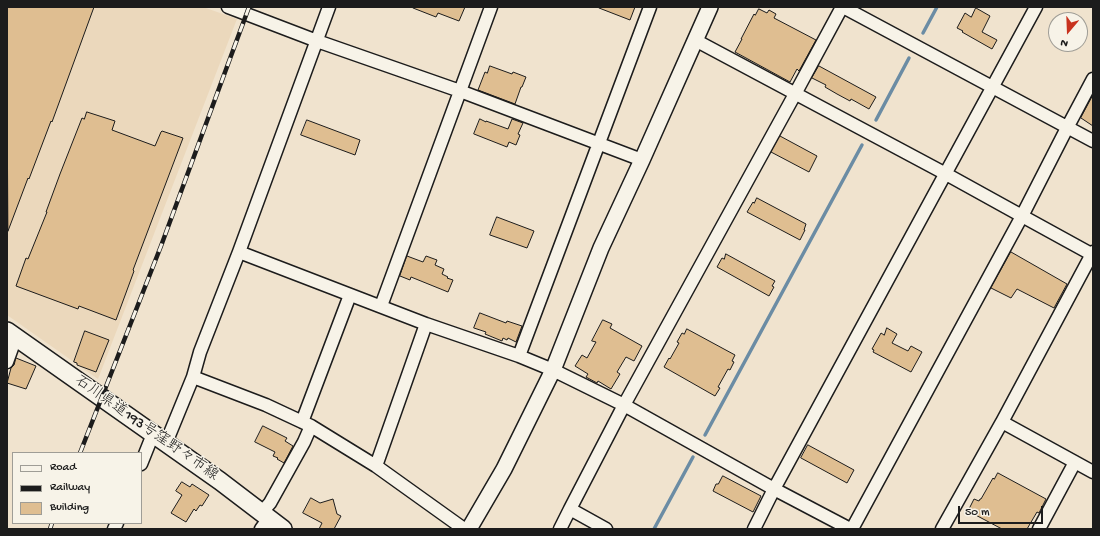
<!DOCTYPE html>
<meta charset="utf-8">
<style>
body{margin:0}
#map{position:relative;width:1100px;height:536px;overflow:hidden;background:#f0e3ce;font-family:"Gochi Hand",sans-serif}
canvas{display:block}
.frame{position:absolute;inset:0;border:8px solid #1c1c1c;pointer-events:none}
.legend{position:absolute;left:12px;top:452px;width:130px;height:72px;box-sizing:border-box;background:#f7f3e8;border:1px solid #9f9d96;margin:0;padding:5px 7px;list-style:none;font-size:12px;color:#1c1c1c}
.legend li{display:flex;align-items:center;gap:8px;height:20px}
.legend b{width:20px;border:1px solid #9f9d96}
.north{position:absolute;left:1048px;top:12px;width:40px;height:40px;box-sizing:border-box;background:#f7f3e8;border:1px solid #9f9d96;border-radius:50%;rotate:199deg;font-size:11px;font-weight:700;line-height:16px;text-align:center;color:#1c1c1c}
.north::after{content:'';display:block;margin:auto;width:14px;height:18px;background:#c8321e;clip-path:polygon(50% 0,100% 100%,50% 72%,0 100%)}
.scale{position:absolute;left:958px;top:506px;width:85px;height:18px;box-sizing:border-box;border:2px solid #1c1c1c;border-top:0;padding-left:5px;font-size:12px;line-height:14px;white-space:nowrap;color:#1c1c1c;-webkit-text-stroke:3px #f7f3e8;paint-order:stroke}
</style>
<div id="map">
<canvas width="1100" height="536"></canvas>
<div class="frame"></div>
<ul class="legend">
<li><b style="height:5px;background:#f7f3e8"></b>Road</li>
<li><b style="height:5px;background:#1c1c1c"></b>Railway</li>
<li><b style="height:11px;background:#dfbe91"></b>Building</li>
</ul>
<div class="north">N</div>
<div class="scale">50 m</div>
</div>
<script>
const ctx = document.querySelector('canvas').getContext('2d');
ctx.lineJoin = 'round';
function fill(path, color) {
  ctx.fillStyle = color;
  ctx.fill(path, 'evenodd');
}
function strokePath(path, color, width, dash) {
  ctx.strokeStyle = color;
  ctx.lineWidth = width;
  ctx.lineCap = dash ? 'butt' : 'round';
  ctx.setLineDash(dash || []);
  ctx.stroke(path);
}
function write(font, color, halo, rows, align = 'center') {
  ctx.font = font + ' "Gochi Hand","Klee One",sans-serif';
  ctx.lineWidth = 3;
  ctx.setLineDash([]);
  ctx.textBaseline = 'middle';
  ctx.strokeStyle = halo;
  ctx.fillStyle = color;
  for (const [text, x, y, turn = 0] of rows) {
    ctx.save();
    ctx.translate(x, y);
    ctx.rotate((+turn || 0) * Math.PI / 180);
    ctx.textAlign = isNaN(turn) ? turn : align;
    if (halo) ctx.strokeText(text, 0, 0);
    ctx.fillText(text, 0, 0);
    ctx.restore();
  }
}
const built = new Path2D(`
 M7 7H203L237 19 98 379 7 315Z`);
const stream = new Path2D(`
 M923 33 937 7
 M876 120 909 58
 M705 435 862 145
 M654 529 693 457`);
const building = new Path2D(`
 M7 7H94L52 122 51 121 29 179 28 178 8 231Z
 M413 7H465L459 21 438 13 436 17 413 8Z
 M599 7H635L630 20 599 8Z
 M976 8 990 16 982 32 997 40 992 49 962 32 963 31 957 28 965 13 971 17Z
 M759 9 767 13 769 10 776 14 774 18 816 40 799 71 797 69 790 82 735 52 742 39H741L754 14 755 15Z
 M490 66 512 74 513 72 526 77 522 87H521L515 104 478 90 485 72 487 73Z
 M819 66 876 97 869 109 851 99 850 101 837 94 825 87 826 85 812 78Z
 M1093 95V126L1081 118Z
 M87 112 115 121 112 130 155 146 161 132 162 131 183 138 133 270 134 271 116 320 79 306 78 309 16 286 26 258 28 259 47 212H46L60 174 82 118 84 119Z
 M480 119 486 122V121L508 129 512 119 523 123 518 134 520 135 516 145 509 142 507 147 474 134Z
 M307 120 360 140 355 155 301 135Z
 M780 136 817 156 809 172 771 152Z
 M757 198 806 224 804 230H805L800 240 747 212 753 202 754 203Z
 M497 217 534 231 527 248 490 235Z
 M1011 252 1067 284 1054 308 1017 289 1011 298 991 288Z
 M726 254 775 281 772 286 774 287 769 296 717 267 722 258 724 259Z
 M407 256 423 262 426 256 437 260 435 265 444 269 442 274 448 277 447 278 453 280 448 292 411 277 410 280 400 276Z
 M480 313 506 323 507 321 522 326 516 342 508 338 507 340 503 338 502 341 485 334 486 332 474 328Z
 M603 320 612 324 610 328 642 346 634 361 626 357 617 372 620 374 611 389 598 381 597 383 586 377 588 374 575 366 582 355 587 358 596 342 592 341Z
 M887 328 897 334 892 343 908 351 911 346 922 352 911 372 873 352 874 350 872 349 881 333 884 335Z
 M687 329 735 355 732 361 734 362 730 370 728 369 718 387 720 388 715 396 664 367 669 358 670 359 679 343 677 342 682 333 684 334Z
 M85 331 109 340 96 372 77 365V363L74 362Z
 M16 358 36 366 26 389 7 383 11 368 14 365Z
 M263 426 287 438 285 441 293 446 284 463 277 459 278 458 273 456 275 452 255 442Z
 M808 445 854 470 847 483 801 458Z
 M998 473 1046 499 1039 513 1037 512 1027 529H1002L968 511 974 499 979 501 980 499H981L993 478 994 479Z
 M723 476 761 496 753 512 713 491 716 484H718Z
 M182 482 190 487 192 484 209 495 202 506 200 505 196 511 194 509 186 522 171 513 182 495 176 491Z
 M311 498 320 503 333 499 337 514 341 516 334 529H319L322 523 303 513Z`);
const minor = new Path2D(`
 M228 7 317 41 460 91 642 160
 M843 7 1093 141
 M695 40 946 174 1022 216 1067 128 1093 79
 M239 252 426 324 519 356 553 370 624 405 774 489 850 529
 M1093 252 1002 422 1093 472
 M381 306 491 7
 M519 356 650 7
 M7 362 16 337
 M193 377 266 405 311 426 304 442 270 503 262 512
 M302 422 350 295
 M311 426 376 466 464 529
 M166 443 193 377 200 352 239 252 329 7
 M141 464 153 434
 M376 466 426 324
 M114 529 117 523
 M261 529 269 518
 M560 529 570 509
 M606 529 570 509 624 405 795 94 842 7
 M754 529 774 489 1036 7
 M852 529 1022 216 1093 255
 M942 529 1002 422
 M1039 529 1075 462`);
const tertiary = new Path2D(`
 M469 529 504 469 553 370 601 248 642 160 710 7`);
const secondary = new Path2D(`
 M7 331 220 481 283 529`);
const rail = new Path2D(`
 M80 453 161 246 249 7
 M50 529 52 523`);
const streetNames = [
 ["石川県道193号窪野々市線",146,429,35]
];
fill(built, '#ebd8bc');
strokePath(stream, '#6b8ca4', 3.5);
fill(building, '#dfbe91');
strokePath(building, '#1c1c1c', 1);
strokePath(minor, '#1c1c1c', 15);
strokePath(tertiary, '#1c1c1c', 18);
strokePath(secondary, '#1c1c1c', 20);
strokePath(minor, '#f7f3e8', 12);
strokePath(tertiary, '#f7f3e8', 15);
strokePath(secondary, '#f7f3e8', 17);
strokePath(rail, '#1c1c1c', 4.5);
strokePath(rail, '#f7f3e8', 3, [9]);
write('15px', '#1c1c1c', '#f7f3e8', streetNames);
</script>
